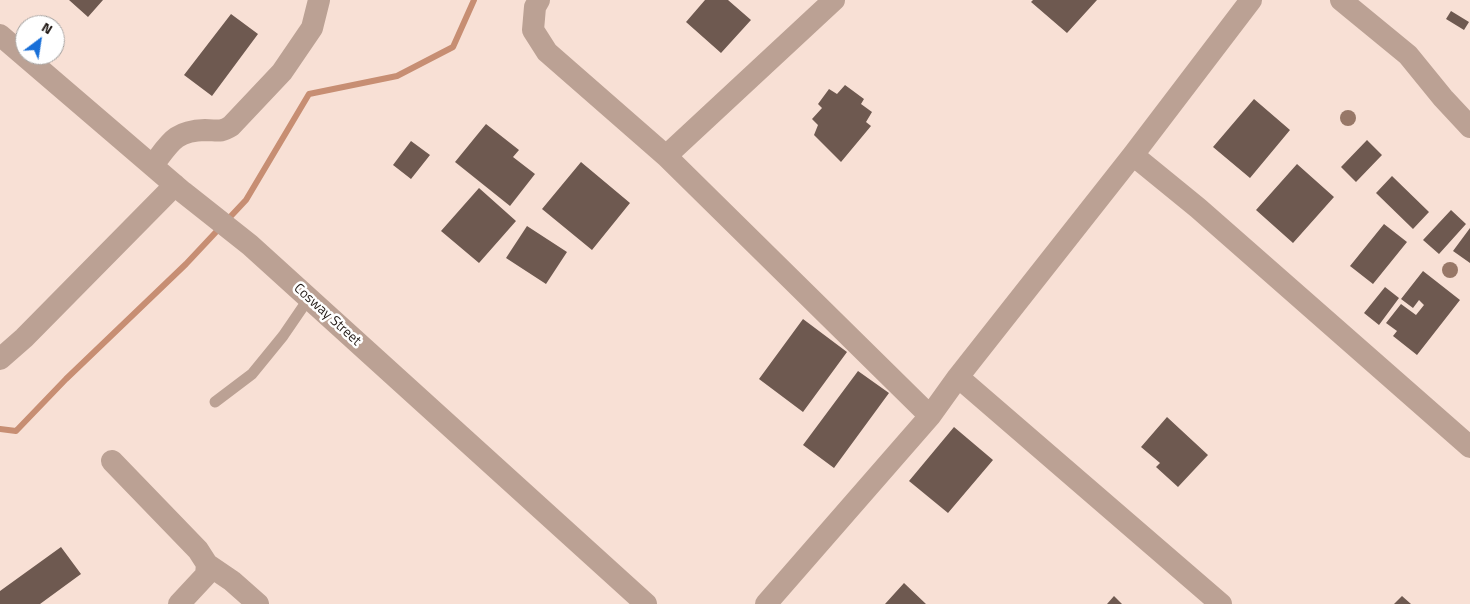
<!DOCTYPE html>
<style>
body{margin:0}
#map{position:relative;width:1470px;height:604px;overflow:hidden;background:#f8e0d5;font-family:"Titillium Web",sans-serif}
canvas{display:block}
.north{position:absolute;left:15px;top:15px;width:50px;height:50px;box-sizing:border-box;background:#fff;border:1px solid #a6a3a1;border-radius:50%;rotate:31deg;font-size:14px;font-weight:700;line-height:20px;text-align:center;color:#201814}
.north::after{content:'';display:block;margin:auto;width:18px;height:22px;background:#186fd8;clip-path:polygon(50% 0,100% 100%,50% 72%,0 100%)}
</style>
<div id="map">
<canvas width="1470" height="604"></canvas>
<div class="north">N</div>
</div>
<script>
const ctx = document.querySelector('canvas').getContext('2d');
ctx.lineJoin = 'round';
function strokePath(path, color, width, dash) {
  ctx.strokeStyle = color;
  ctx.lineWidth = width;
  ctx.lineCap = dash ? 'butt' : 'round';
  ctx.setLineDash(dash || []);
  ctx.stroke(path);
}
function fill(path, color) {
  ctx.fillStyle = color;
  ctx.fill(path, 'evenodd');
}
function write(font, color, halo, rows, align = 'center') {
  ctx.font = font + ' "Titillium Web",sans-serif';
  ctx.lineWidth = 5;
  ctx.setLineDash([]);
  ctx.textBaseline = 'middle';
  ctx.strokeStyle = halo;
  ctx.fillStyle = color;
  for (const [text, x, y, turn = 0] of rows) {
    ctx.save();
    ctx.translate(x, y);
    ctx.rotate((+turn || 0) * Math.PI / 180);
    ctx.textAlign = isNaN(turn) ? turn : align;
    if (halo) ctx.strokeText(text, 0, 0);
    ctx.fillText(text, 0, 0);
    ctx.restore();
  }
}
const stream = new Path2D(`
 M0 429 16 431 66 379 186 264 246 200 309 94 397 76 453 47 474 0`);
const building = new Path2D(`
 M69 0H103L88 17Z
 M705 0H728L751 20 721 53 686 22Z
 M1033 0H1097L1067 33 1031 2Z
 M1451 11 1469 22 1464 30 1446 19Z
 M231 14 258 34 212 96 184 75Z
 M845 85 864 99 861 104 872 112 866 122 871 126 841 162 814 135 818 125 812 119 822 108 818 104 829 89 837 94Z
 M1254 99 1290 130 1250 178 1213 147Z
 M486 124 519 150 513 157 535 174 510 206 455 162Z
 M1367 140 1382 155 1356 182 1341 167Z
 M411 141 430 155 411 179 393 165Z
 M581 162 630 203 592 250 542 209Z
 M1297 164 1334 197 1293 243 1256 210Z
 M1392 176 1429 212 1413 229 1376 193Z
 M479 188 516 221 479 263 441 231Z
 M1451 210 1466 224 1439 254 1423 240Z
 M1384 224 1407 242 1373 284 1350 266Z
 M527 226 567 252 546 284 506 258Z
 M1470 228V263L1453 251Z
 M1423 271 1460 300 1417 355 1393 336 1397 331 1386 323 1401 304 1416 315 1424 305 1419 300 1413 308 1401 299Z
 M1385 287 1399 298 1379 325 1364 313Z
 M803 319 847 352 803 412 759 379Z
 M858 371 889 393 834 468 803 445Z
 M1167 417 1208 455 1178 487 1156 467 1160 463 1141 447Z
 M954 427 993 460 948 513 909 481Z
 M61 547 81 574 40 604H0V591Z
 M904 583 926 604H885Z
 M1114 596 1122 604H1107Z
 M1402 596 1411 604H1394Z`);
const lane = new Path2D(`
 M215 402 252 374 283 336 309 298`);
const street = new Path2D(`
 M539 0 535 7 533 30 547 52 666 156 930 416
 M1341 0 1408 55 1443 98 1470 127
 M0 35 183 192 250 245 646 604
 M1133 155 1198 208 1470 447
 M666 156 834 0
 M153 165C170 143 174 131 205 130 217 130 220 133 231 126L282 72 312 28 319 0
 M0 359 24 338 175 185
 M958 377 1221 604
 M112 461 198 550 207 564 206 575 179 604
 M207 564 232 581 258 604
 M766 604 930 416 958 377 1133 155 1251 0`);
const trees = [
 [1348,118],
 [1450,270]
];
const streetNames = [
 ["Cosway Street",327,315,42]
];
strokePath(stream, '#c78e73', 6);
fill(building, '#6e5950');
strokePath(lane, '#bba194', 11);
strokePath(street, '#bba194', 22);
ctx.fillStyle = '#977767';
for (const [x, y] of trees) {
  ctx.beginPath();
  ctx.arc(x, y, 8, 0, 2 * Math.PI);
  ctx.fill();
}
write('14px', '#201814', '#fff', streetNames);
</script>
